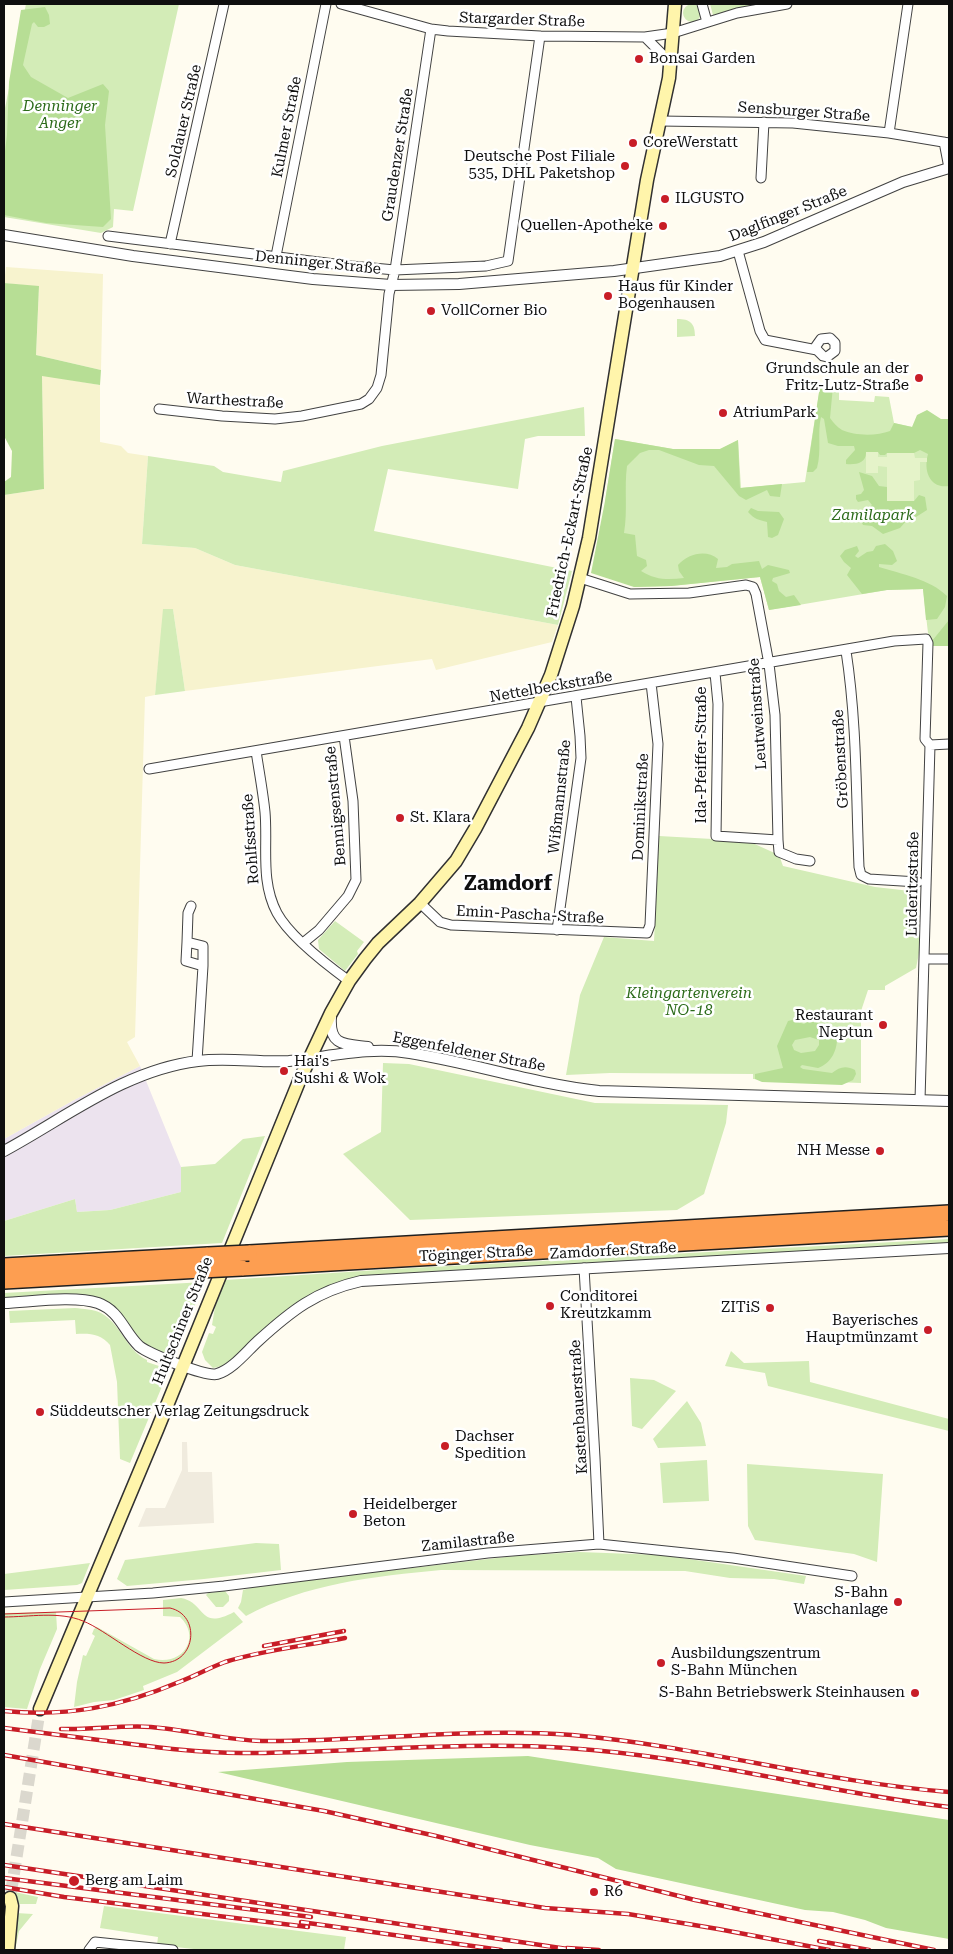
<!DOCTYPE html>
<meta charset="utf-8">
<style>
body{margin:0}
#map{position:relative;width:953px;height:1954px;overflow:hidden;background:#fffcf0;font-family:"Roboto Serif",serif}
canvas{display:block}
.frame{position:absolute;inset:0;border:5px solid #0f0f0f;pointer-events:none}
</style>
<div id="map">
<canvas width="953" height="1954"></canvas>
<div class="frame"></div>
</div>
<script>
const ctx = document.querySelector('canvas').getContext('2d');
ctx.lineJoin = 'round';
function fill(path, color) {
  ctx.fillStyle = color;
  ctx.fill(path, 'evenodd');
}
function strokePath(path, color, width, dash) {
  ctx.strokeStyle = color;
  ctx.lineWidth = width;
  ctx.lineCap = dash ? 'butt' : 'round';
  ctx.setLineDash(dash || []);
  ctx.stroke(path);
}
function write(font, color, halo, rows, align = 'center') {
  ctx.font = font + ' "Roboto Serif",serif';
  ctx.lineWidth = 5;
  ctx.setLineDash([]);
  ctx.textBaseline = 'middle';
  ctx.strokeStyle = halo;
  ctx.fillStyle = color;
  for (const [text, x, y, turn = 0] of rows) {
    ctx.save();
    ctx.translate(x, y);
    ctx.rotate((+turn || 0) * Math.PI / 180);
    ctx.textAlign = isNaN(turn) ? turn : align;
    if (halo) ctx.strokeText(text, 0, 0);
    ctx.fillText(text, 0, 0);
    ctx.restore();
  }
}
const industrial = new Path2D(`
 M140 1066 181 1167V1192L110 1210 77 1212 75 1199 4 1221V1139L74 1100Z`);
const farmland = new Path2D(`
 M6 267 103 274 101 370 36 355 39 287 4 283Z
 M42 375 100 385V442L121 446 128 453 148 456 142 544 195 548 235 565 558 625 552 642 436 670 432 659 185 691 173 609H164L155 695 145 697 135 1037 127 1042 140 1066 74 1100 4 1139V495L44 489Z`);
const green = new Path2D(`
 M683 13a9 9 0 1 1 18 0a9 9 0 1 1-18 0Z
 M26 4H179L133 211 114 209 113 227 101 233 4 217V113Z
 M710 4H765L713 15Z
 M677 319C690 319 695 323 695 336L677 337Z
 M820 386 839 387V400L874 402 875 396 889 397 894 423 949 435V646H932V641L928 633 923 589 887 590 769 610 760 577 671 586 634 587 605 501 615 439 673 449H720L738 440 741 488 805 482Z
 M584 407 585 436H538L525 439 518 489 388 469 374 531 572 571 558 625 235 565 195 548 142 544 148 456 214 466 223 472 281 482 283 471 382 446Z
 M163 609H173L185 691 155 695Z
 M659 836 748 841 779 855 783 866 875 887 919 892V953L916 968 885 986V990H868L861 1011V1083L753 1079V1074L610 1073 566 1075 580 995 604 937 654 941Z
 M335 921 364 942 357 951 358 954 345 971 319 949 318 940Z
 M383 1063 409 1064 595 1103 728 1105 726 1123 704 1194 677 1210 410 1220 343 1154 381 1132Z
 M265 1136 222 1243 4 1256V1221L75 1199 77 1212 110 1210 181 1192V1167L215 1164 243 1139Z
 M949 1239V1243L355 1278C298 1293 273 1322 231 1360L222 1366 213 1368 205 1360 202 1352 209 1333 213 1334 216 1327 212 1325 215 1307 225 1280 394 1269Z
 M205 1282 178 1345 167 1354 145 1346 117 1309 105 1302 4 1299V1293Z
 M75 1308C83 1309 94 1309 101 1313 121 1324 126 1350 147 1360V1362L162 1367 163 1384 130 1463 120 1459 117 1382 110 1345C101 1334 90 1333 76 1334L75 1320 10 1323 9 1311Z
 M731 1351 744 1363 809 1361 810 1382 949 1419V1431L768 1386 765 1373 725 1366Z
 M630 1378 654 1380 676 1391 642 1429 632 1426Z
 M687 1401 701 1423 706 1446 658 1448 653 1439Z
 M707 1460 709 1501 663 1503 660 1463Z
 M747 1464 883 1474 877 1562 854 1554 755 1540 748 1526Z
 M256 1543 279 1544 281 1570 204 1579 127 1586 117 1579 125 1560Z
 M579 1552 661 1555 806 1576 804 1584 774 1579 730 1578 685 1571 441 1570C375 1576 305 1584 246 1616L238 1608 241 1602 243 1590 258 1586 514 1556Z
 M90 1563 82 1583 77 1585 4 1590V1574Z
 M225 1591 229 1596V1601L223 1607H216L206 1595 208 1593Z
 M181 1598C207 1603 198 1631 234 1612L243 1622 177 1672 143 1686 144 1690 114 1700 94 1702 74 1707 77 1682 83 1655 86 1656 95 1636 92 1634 94 1629 97 1627 154 1659C182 1666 202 1638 180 1617L163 1616V1600Z
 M56 1612 57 1629 40 1669 27 1709 4 1707V1613Z
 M14 1892 38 1897 36 1904H17L16 1913 33 1914 19 1931 15 1950H12L14 1935Z
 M104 1906 346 1937 344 1950H203L157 1945 158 1937 100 1928Z`);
const forest = new Path2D(`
 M45 7 49 15 50 24 44 27H38L34 22 32 24 23 65 31 77 68 98 103 84 109 91 105 125 111 219 103 227 46 223 4 215V159L7 135 9 82 21 10Z
 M4 283 39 286 36 355 101 370 100 385 42 376 44 489 4 495V482L11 477 12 451 4 436Z
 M820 386H833L830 418C833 422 837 427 842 430 855 436 877 436 890 431L894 423 912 427 917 415 927 410 941 419H949V486C930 489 923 471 928 454L920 450 914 453H887L885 455H880L878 452 866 453C866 463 856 465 846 464V460L855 450 854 446H838L828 443 824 419 821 417C817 433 822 450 817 468L813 472H807Z
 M615 439 673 449H720L738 440 740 488 782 484 780 497 770 496 767 490 746 500 739 496 714 466 699 465 659 450H649L640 453 627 466C624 488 628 510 624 533L635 535 637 556 646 560 647 566 641 571C655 580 668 580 684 578L679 571 678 565C688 554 706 549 718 559L716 568 727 567 732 564 759 561 762 569 768 565 789 570 790 573 773 578 772 581 777 584 779 591 786 597 794 595 801 605 769 610 760 577 671 586 634 587 591 573 605 501Z
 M859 472 872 476 879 486 887 487V501H914L919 495 925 497 927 510 916 517 908 519 900 528 883 534 872 526 863 525 859 517 872 505 868 500 858 502 856 499V495L861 494 864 490Z
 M751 508 758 511 779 512 784 519 778 535 772 538 768 537 767 522C759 520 754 519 748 512Z
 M885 544 893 551 897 561 892 565 879 564V567C901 574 930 579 947 596L945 607 937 619 926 620 923 589 887 590 862 594 847 575 851 568 844 562 840 556 845 550 857 546 859 551 855 556 858 558 867 552 873 551 876 546Z
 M949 620V646H932V641Z
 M792 1020 804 1024 811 1020C818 1022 824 1024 826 1032H833L837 1035C838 1049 832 1063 818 1068L802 1065 800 1067 803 1069 832 1073C839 1067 846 1065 855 1070L856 1074 853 1080 842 1085 762 1082 755 1079V1074L783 1068 777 1046 788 1021ZM810 1037 819 1040V1045L815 1051 801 1053 794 1050 792 1045 795 1040Z
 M528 1756 949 1820V1939L886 1928 865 1920 833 1912 805 1910 616 1869 598 1858 530 1845 218 1772 347 1762Z`);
const pitch = new Path2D(`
 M866 452H878V457H887V453H914L915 458H927V462H920V480L914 481V501H887V467L878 466V473H866Z`);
const plaza = new Path2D(`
 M182 1442H187L188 1472H212L214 1523 138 1527 146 1508H165L182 1470Z`);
const secondaryTunnel = new Path2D(`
 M11 1892 40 1709`);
const minor = new Path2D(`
 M341 4 431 29 448 31 540 36 645 37 673 33 737 13 787 4
 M702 4 707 22
 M645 37 665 57 672 60
 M660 121 793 123 889 133 949 143
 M889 133 908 4
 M944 142 949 168
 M761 178 764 122
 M108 236 351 266 395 270 486 266 508 261 540 36
 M170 244 224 4
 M738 251 760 331 765 340 817 350 823 356 827 357 835 351V343L830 338 821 339 816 346 817 350
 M276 256 326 4
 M159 409 222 416 275 419 302 416 361 404 369 399 377 388 381 375 389 294 395 270 431 29
 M580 578 630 594 689 593 746 585 753 587 756 594 769 664 775 715 778 840
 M846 651C857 722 856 795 859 867L861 875 869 879 918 882
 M715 673 718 704 716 836 778 840 779 852 796 859 810 861
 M930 745 949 744
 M256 751C259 771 263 792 265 812 268 846 260 881 277 913 290 937 327 965 349 981
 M149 769 894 641 926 639 928 643 925 739 930 745 920 1100
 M420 903 440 922 451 925 647 933 650 925 658 744 651 683
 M191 906 188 913 187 942 203 946V966
 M557 930 581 758 580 736 576 697
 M187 942 186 961 203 966 197 1061
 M303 943 319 930 348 896 356 880 353 801 344 736
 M925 959H949
 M584 1268 595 1458 599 1544
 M4 1602 153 1593 224 1586 488 1553 599 1544 733 1558 852 1576
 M89 1950 95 1942 173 1950`);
const tertiary = new Path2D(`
 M4 235 133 256 313 279 391 285 459 284 614 271 720 256 764 242 903 182 949 168
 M331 1017C329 1046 344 1044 368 1047
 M4 1151C67 1117 125 1070 198 1061 228 1057 259 1063 289 1061 329 1057 369 1046 410 1053 473 1063 535 1084 599 1091L949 1101
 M4 1303C30 1302 74 1295 98 1303 120 1311 124 1332 139 1346 149 1354 206 1377 217 1374 232 1370 246 1352 258 1341 291 1311 316 1291 361 1281L949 1248`);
const secondary = new Path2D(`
 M40 1709 157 1430 300 1079 331 1013 349 981 365 959 378 943 420 903 456 861 475 829 528 728 551 675 573 606 589 538 647 180 669 78 675 4
 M8 1950 12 1906 10 1898`);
const motorway = new Path2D(`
 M249 1253 949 1213
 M4 1266 208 1255
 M242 1268 949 1228
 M4 1281 201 1270`);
const tram = new Path2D(`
 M4 1614 170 1608C201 1615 196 1662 164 1663 142 1663 106 1630 83 1621 59 1611 29 1617 4 1617`);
const rail = new Path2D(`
 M264 1646 344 1631
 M4 1711C67 1717 120 1707 179 1682 195 1676 209 1668 225 1662 263 1650 305 1646 345 1638
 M4 1728C35 1732 67 1736 99 1740 146 1746 194 1753 241 1753 350 1753 458 1741 567 1748 696 1756 821 1792 949 1807
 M61 1729C91 1730 121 1725 151 1727 188 1730 225 1740 262 1741 366 1742 468 1727 572 1735 699 1746 822 1782 949 1792
 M4 1755 324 1811 436 1836 695 1900 934 1950
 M4 1824 545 1908 628 1914 718 1929 829 1950
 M4 1865 574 1950
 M4 1878 311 1917
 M4 1887 64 1897 308 1927
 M301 1922 501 1950
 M819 1941 869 1950
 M567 1948 599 1950`);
const motorwayBridge = new Path2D(`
 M208 1255 249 1253
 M201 1270 242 1268`);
const markers = [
 [639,59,5,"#c81d27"],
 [633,143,5,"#c81d27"],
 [625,166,5,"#c81d27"],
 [665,199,5,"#c81d27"],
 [663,226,5,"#c81d27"],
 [608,296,5,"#c81d27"],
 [431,311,5,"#c81d27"],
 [919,378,5,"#c81d27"],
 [723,413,5,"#c81d27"],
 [400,818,5,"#c81d27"],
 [883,1025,5,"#c81d27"],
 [284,1071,5,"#c81d27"],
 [880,1151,5,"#c81d27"],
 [550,1306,5,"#c81d27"],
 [770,1308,5,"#c81d27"],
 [928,1330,5,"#c81d27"],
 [40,1412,5,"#c81d27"],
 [445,1446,5,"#c81d27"],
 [353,1514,5,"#c81d27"],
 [898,1602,5,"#c81d27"],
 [661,1663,5,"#c81d27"],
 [915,1693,5,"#c81d27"],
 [74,1881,6,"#c81d27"],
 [594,1892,5,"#c81d27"]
];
const streetNames = [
 ["Stargarder Straße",522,20,2],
 ["Sensburger Straße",804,112,4],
 ["Soldauer Straße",184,121,-77],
 ["Kulmer Straße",287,127,-79],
 ["Graudenzer Straße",398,155,-81],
 ["Daglfinger Straße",788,214,-22],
 ["Denninger Straße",318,263,6],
 ["Warthestraße",235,401,3],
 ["Friedrich-Eckart-Straße",570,532,-78],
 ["Nettelbeckstraße",551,687,-10],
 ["Leutweinstraße",758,714,-94],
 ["Ida-Pfeiffer-Straße",702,755,-90],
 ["Gröbenstraße",841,759,-93],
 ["Wißmannstraße",560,797,-84],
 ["Bennigsenstraße",336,806,-95],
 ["Dominikstraße",641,807,-87],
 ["Rohlfsstraße",251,839,-94],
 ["Lüderitzstraße",913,884,-89],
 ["Emin-Pascha-Straße",530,915,3],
 ["Eggenfeldener Straße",469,1052,11],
 ["Zamdorfer Straße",613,1251,-3],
 ["Töginger Straße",476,1254,-3],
 ["Hultschiner Straße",183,1321,-68],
 ["Kastenbauerstraße",579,1407,-93],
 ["Zamilastraße",468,1542,-6]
];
const poiNames = [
 ["Bonsai Garden",649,59],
 ["CoreWerstatt",643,143],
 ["Deutsche Post Filiale",615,157,"right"],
 ["535, DHL Paketshop",615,174,"right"],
 ["ILGUSTO",675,199],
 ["Quellen-Apotheke",653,226,"right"],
 ["Haus für Kinder",618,287],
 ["Bogenhausen",618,304],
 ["VollCorner Bio",441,311],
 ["Grundschule an der",909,369,"right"],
 ["Fritz-Lutz-Straße",909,386,"right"],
 ["AtriumPark",733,413],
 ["St. Klara",410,818],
 ["Restaurant",873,1016,"right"],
 ["Neptun",873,1033,"right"],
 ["Hai's",294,1062],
 ["Sushi & Wok",294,1079],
 ["NH Messe",870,1151,"right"],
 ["Conditorei",560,1297],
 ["Kreutzkamm",560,1314],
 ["ZITiS",760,1308,"right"],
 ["Bayerisches",918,1321,"right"],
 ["Hauptmünzamt",918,1338,"right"],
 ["Süddeutscher Verlag Zeitungsdruck",50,1412],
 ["Dachser",455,1437],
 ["Spedition",455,1454],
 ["Heidelberger",363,1505],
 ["Beton",363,1522],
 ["S-Bahn",888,1593,"right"],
 ["Waschanlage",888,1610,"right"],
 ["Ausbildungszentrum",671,1654],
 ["S-Bahn München",671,1671],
 ["S-Bahn Betriebswerk Steinhausen",905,1693,"right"],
 ["Berg am Laim",85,1881],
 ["R6",604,1892]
];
const parkNames = [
 ["Denninger",60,107],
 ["Anger",60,124],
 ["Zamilapark",873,516],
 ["Kleingartenverein",689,994],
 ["NO-18",689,1011]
];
const districtNames = [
 ["Zamdorf",508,884]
];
fill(industrial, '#ece3ee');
fill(farmland, '#f7f3ce');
fill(green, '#d3ecb7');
fill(forest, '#b7de95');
fill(pitch, '#e5f3c9');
fill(plaza, '#f0ebde');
strokePath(secondaryTunnel, '#dbd8ce', 12, [12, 6]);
strokePath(minor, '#424242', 11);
strokePath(tertiary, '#424242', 12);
strokePath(secondary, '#313131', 15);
strokePath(motorway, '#202020', 18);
strokePath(minor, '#fff', 9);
strokePath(tertiary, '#fff', 10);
strokePath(secondary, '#fff5ab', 12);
strokePath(motorway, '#fd9e51', 15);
strokePath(tram, '#c81d27', 1);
strokePath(rail, '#c81d27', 4.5);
strokePath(rail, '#fff', 2.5, [8]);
strokePath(motorwayBridge, '#202020', 18, []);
strokePath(motorwayBridge, '#fd9e51', 15);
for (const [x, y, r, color] of markers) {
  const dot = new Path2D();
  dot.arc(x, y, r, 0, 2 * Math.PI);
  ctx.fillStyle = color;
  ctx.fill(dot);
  strokePath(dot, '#fff', 2);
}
write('15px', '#0f0f0f', '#fff', streetNames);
write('15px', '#0f0f0f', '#fff', poiNames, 'left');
write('italic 15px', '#2c6b1a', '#fff', parkNames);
write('bold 20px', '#0f0f0f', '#fff', districtNames);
</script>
